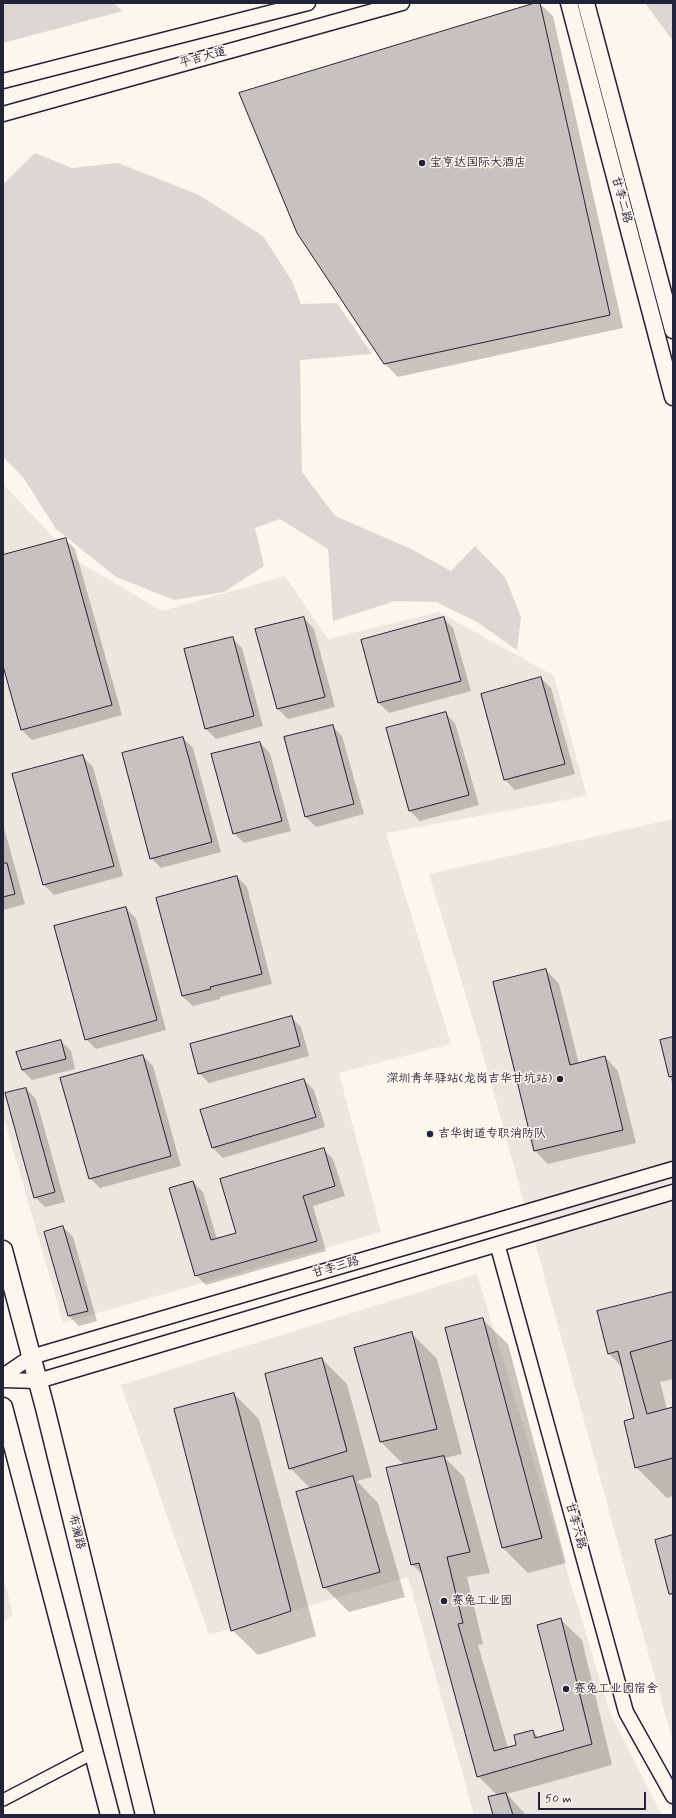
<!DOCTYPE html>
<meta charset="utf-8">
<style>
body{margin:0}
#map{position:relative;width:676px;height:1818px;overflow:hidden;background:#fbf7ec;font-family:Mynerve,sans-serif}
canvas{display:block}
.frame{position:absolute;inset:0;border:4px solid #22223b;pointer-events:none}
.scale{position:absolute;left:538px;top:1792px;width:108px;height:18px;box-sizing:border-box;border:2px solid #22223b;border-top:0;padding-left:5px;font-size:12px;line-height:14px;white-space:nowrap;color:#22223b;-webkit-text-stroke:3px #fbf7ec;paint-order:stroke}
</style>
<div id="map">
<canvas width="676" height="1818"></canvas>
<div class="frame"></div>
<div class="scale">50 m</div>
</div>
<script>
const ctx = document.querySelector('canvas').getContext('2d');
ctx.lineJoin = 'round';
function fill(path, color) {
  ctx.fillStyle = color;
  ctx.fill(path, 'evenodd');
}
function strokePath(path, color, width, dash) {
  ctx.strokeStyle = color;
  ctx.lineWidth = width;
  ctx.lineCap = dash ? 'butt' : 'round';
  ctx.setLineDash(dash || []);
  ctx.stroke(path);
}
function write(font, color, halo, rows, align = 'center') {
  ctx.font = font + ' Mynerve,"LXGW WenKai TC",sans-serif';
  ctx.lineWidth = 3;
  ctx.setLineDash([]);
  ctx.textBaseline = 'middle';
  ctx.strokeStyle = halo;
  ctx.fillStyle = color;
  for (const [text, x, y, turn = 0] of rows) {
    ctx.save();
    ctx.translate(x, y);
    ctx.rotate((+turn || 0) * Math.PI / 180);
    ctx.textAlign = isNaN(turn) ? turn : align;
    if (halo) ctx.strokeText(text, 0, 0);
    ctx.fillText(text, 0, 0);
    ctx.restore();
  }
}
const built = new Path2D(`
 M3 484 74 559 162 611 285 576 328 639 439 612 554 676 587 796 386 833 451 1044 339 1073 381 1232 63 1323 3 1115Z
 M673 819V1737L670 1732 478 1036 429 874Z
 M477 1274 610 1713 662 1815H474L408 1577 209 1635 121 1385Z
 M3 1575 13 1615 3 1622Z`);
const green = new Path2D(`
 M3 3H113L123 11 3 43Z
 M645 3H673V41Z
 M35 153 72 168 118 163 199 195 263 236 292 281 301 304 337 303 372 354 300 360 302 472 335 516 409 548 451 571 475 546 505 577 521 617 517 650 477 622 436 602 395 601 333 621 328 549 280 519 255 528 264 566 224 592 174 600 116 577 56 529 23 477 3 457V184Z`);
const shadow = new Path2D(`
 M539 3 553 16 623 328 398 377 385 364Z
 M65 539 75 549 122 715 32 740 22 730 3 662V556Z
 M304 618 314 629 335 707 288 719 278 709 256 630Z
 M443 618 453 628 471 691 389 713 379 703 362 640Z
 M232 638 242 648 263 726 216 739 206 729Z
 M541 678 551 688 575 774 515 790 505 780 482 694Z
 M445 713 455 723 479 805 420 821 410 811 387 729Z
 M332 726 342 736 364 814 316 827 306 817 285 738Z
 M183 738 193 748 221 852 161 868 151 858Z
 M260 743 270 753 291 831 244 843 234 833Z
 M83 757 93 767 123 876 54 895 44 885Z
 M3 824 25 904 3 910Z
 M237 877 247 887 272 984 220 997V999L193 1006 182 996Z
 M125 908 136 918 166 1030 96 1049 86 1039Z
 M546 970 559 984 579 1064 605 1057 618 1071 636 1143 548 1164 535 1151Z
 M291 1017 301 1027 309 1056 209 1083 199 1073Z
 M673 1038V1088L661 1041Z
 M61 1041 71 1051 75 1069 32 1080 22 1070Z
 M143 1056 153 1066 181 1166 100 1188 90 1178Z
 M304 1080 314 1090 325 1127 223 1158 213 1148 202 1110Z
 M26 1089 36 1099 65 1202 45 1207 35 1197Z
 M323 1149 333 1159 345 1196 313 1206 326 1251 206 1285 196 1275 193 1182 203 1192 217 1239 238 1233Z
 M63 1227 73 1237 97 1321 79 1326 69 1316Z
 M673 1293V1379L660 1382 667 1409 673 1408V1496L667 1498 636 1467V1419L623 1368 608 1353Z
 M482 1319 508 1344 566 1563 528 1573 503 1548Z
 M411 1333 437 1359 462 1454 445 1458 464 1477 490 1573 467 1577 483 1644 478 1645 508 1748 517 1746 532 1731 539 1738 565 1731 561 1620 582 1640 612 1765 507 1794 526 1815H494L498 1796 478 1776 424 1576 412 1564 404 1465 381 1442Z
 M322 1359 347 1384 372 1477 357 1481 378 1503 405 1597 349 1612 324 1587 311 1489 290 1468Z
 M234 1394 259 1419 316 1636 258 1655 232 1630Z`);
const building = new Path2D(`
 M535 3H540L610 315 384 364 297 233 239 93Z
 M66 538 112 705 21 730 3 666V555Z
 M304 617 325 697 277 709 255 629Z
 M444 617 461 681 378 703 361 640Z
 M233 637 254 716 205 729 184 649Z
 M541 677 565 764 504 780 481 694Z
 M446 712 469 795 409 811 386 728Z
 M333 725 354 804 305 817 284 737Z
 M183 737 212 842 150 859 122 753Z
 M260 742 282 821 233 834 211 754Z
 M83 755 114 866 43 885 12 774Z
 M3 863H7L15 894 3 897Z
 M237 876 262 974 210 987 211 989 182 996 156 898Z
 M126 907 157 1020 85 1040 54 926Z
 M546 969 570 1065 605 1056 623 1130 534 1151 493 982Z
 M292 1016 300 1046 198 1074 190 1044Z
 M673 1037V1076L669 1077 660 1040Z
 M61 1040 66 1059 22 1070 16 1052Z
 M143 1055 171 1156 89 1179 60 1078Z
 M304 1079 316 1117 212 1148 200 1110Z
 M26 1088 55 1192 34 1198 5 1093Z
 M324 1148 335 1186 303 1196 317 1241 195 1276 169 1188 193 1181 211 1240 236 1233 220 1179Z
 M63 1226 88 1311 68 1316 44 1232Z
 M673 1292V1340L630 1352 647 1414 673 1407V1458L635 1468 624 1421 634 1418 618 1351 608 1354 597 1311Z
 M483 1318 542 1538 502 1548 445 1328Z
 M412 1332 437 1429 380 1442 354 1348Z
 M322 1358 347 1451 289 1469 265 1374Z
 M234 1393 291 1611 231 1631 174 1409Z
 M444 1456 470 1552 447 1557 463 1623 458 1624 494 1751 516 1745 514 1735 533 1730 535 1738 564 1730 537 1625 561 1618 592 1744 477 1777 419 1563 411 1565 386 1468Z
 M353 1476 380 1572 323 1588 296 1492Z
 M673 1535V1594H669L655 1540Z
 M506 1793 513 1815H493L488 1797Z`);
const minor = new Path2D(`
 M3 1800 93 1753`);
const tertiary = new Path2D(`
 M3 81 308 3
 M3 114 402 3
 M498 1247 626 1712 673 1796
 M3 1376 31 1357 673 1169
 M3 1380 38 1381 673 1192`);
const secondary = new Path2D(`
 M569 3 673 397
 M586 3 673 330`);
const primary = new Path2D(`
 M3 1250 45 1408 145 1815
 M3 1407 110 1815`);
const markers = [
 [422,163,4,"#22223b"],
 [560,1079,4,"#22223b"],
 [430,1134,4,"#22223b"],
 [444,1601,4,"#22223b"],
 [566,1689,4,"#22223b"]
];
const streetNames = [
 ["平吉大道",203,58,-15],
 ["甘李二路",621,200,75],
 ["甘李三路",336,1268,-16],
 ["甘李六路",575,1526,75],
 ["布澜路",76,1532,76]
];
const poiNames = [
 ["宝亨达国际大酒店",430,163],
 ["深圳青年驿站(龙岗吉华甘坑站)",552,1079,"right"],
 ["吉华街道专职消防队",438,1134],
 ["赛兔工业园",452,1601],
 ["赛兔工业园宿舍",574,1689]
];
fill(built, '#ebe7df');
fill(green, '#dbd8d3');
fill(shadow, '#0003');
fill(building, '#c6c2c0');
strokePath(building, '#22223b', 1);
strokePath(minor, '#22223b', 14);
strokePath(tertiary, '#22223b', 17);
strokePath(secondary, '#22223b', 19);
strokePath(primary, '#22223b', 21);
strokePath(minor, '#fbf7ec', 11);
strokePath(tertiary, '#fbf7ec', 14);
strokePath(secondary, '#fbf7ec', 16);
strokePath(primary, '#fbf7ec', 18);
for (const [x, y, r, color] of markers) {
  const dot = new Path2D();
  dot.arc(x, y, r, 0, 2 * Math.PI);
  ctx.fillStyle = color;
  ctx.fill(dot);
  strokePath(dot, '#fbf7ec', 1.5);
}
write('12px', '#22223b', '#fbf7ec', streetNames);
write('12px', '#22223b', '#fbf7ec', poiNames, 'left');
</script>
